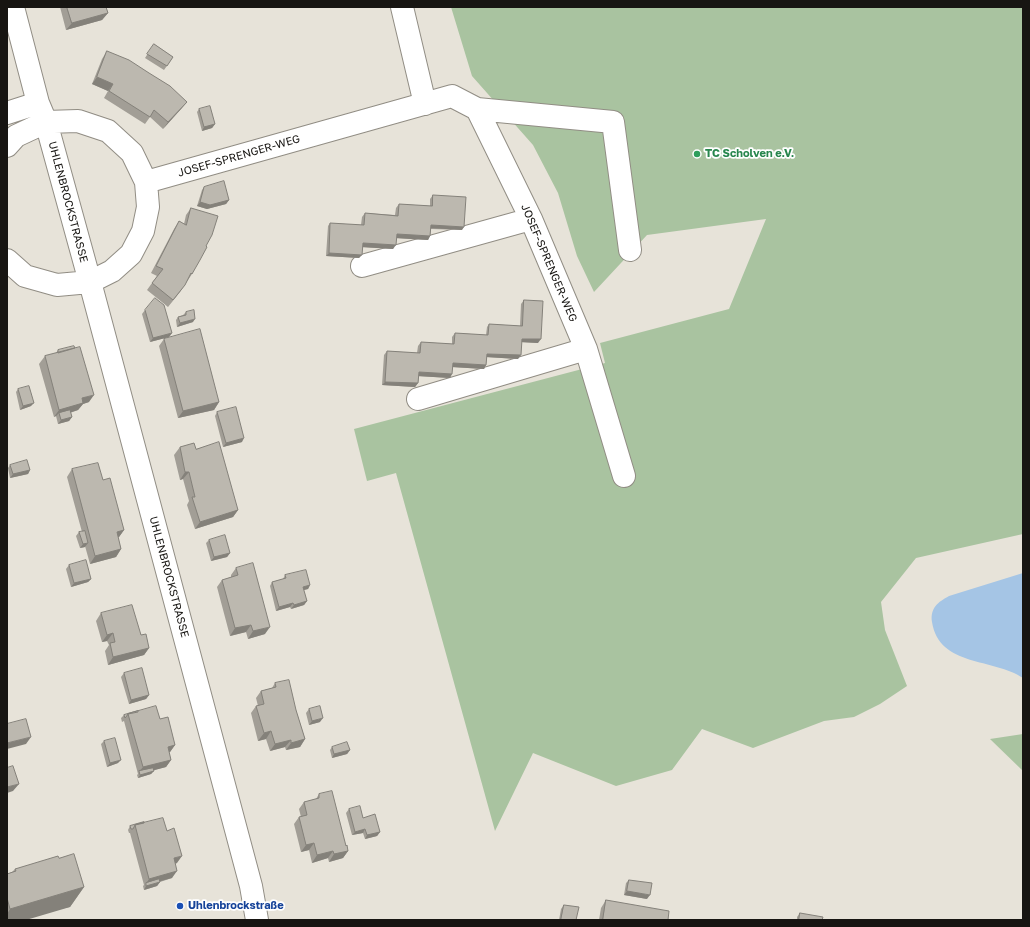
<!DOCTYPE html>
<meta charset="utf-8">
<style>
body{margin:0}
#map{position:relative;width:1030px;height:927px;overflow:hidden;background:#e7e3d9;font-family:"Golos Text",sans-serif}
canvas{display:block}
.frame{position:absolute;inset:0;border:8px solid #171512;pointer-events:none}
</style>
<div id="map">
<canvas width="1030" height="927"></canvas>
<div class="frame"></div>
</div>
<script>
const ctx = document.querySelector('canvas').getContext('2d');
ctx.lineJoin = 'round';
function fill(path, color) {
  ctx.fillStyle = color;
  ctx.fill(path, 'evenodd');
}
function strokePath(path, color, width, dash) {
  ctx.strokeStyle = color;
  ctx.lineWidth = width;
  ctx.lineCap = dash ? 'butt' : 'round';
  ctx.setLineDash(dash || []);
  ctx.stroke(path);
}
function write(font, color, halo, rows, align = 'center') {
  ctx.font = font + ' "Golos Text",sans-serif';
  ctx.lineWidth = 3.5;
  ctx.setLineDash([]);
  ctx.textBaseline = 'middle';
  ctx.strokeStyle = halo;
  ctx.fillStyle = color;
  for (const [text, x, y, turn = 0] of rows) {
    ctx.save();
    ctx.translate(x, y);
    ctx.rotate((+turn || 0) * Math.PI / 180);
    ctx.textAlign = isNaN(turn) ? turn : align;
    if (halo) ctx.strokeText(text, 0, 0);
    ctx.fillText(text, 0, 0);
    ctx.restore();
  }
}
const green = new Path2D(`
 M451 7H1023V534L916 558 881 602 885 630 907 686 880 704 854 717 824 721 753 748 702 729 672 770 616 786 533 753 495 831 396 473 367 481 354 429 605 363 600 343 729 309 766 219 647 235 594 292 577 256 558 193 533 145 472 76Z
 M1023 734V771L990 739Z`);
const water = new Path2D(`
 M1023 573V678C994 658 939 667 932 622 930 608 938 602 949 596Z`);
const minor = new Path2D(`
 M13 7 38 103 46 122 90 282 251 886 257 920
 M402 7 425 104
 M477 109 613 122 630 250
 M7 113 38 103
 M7 146 16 136 46 122 78 121 108 131 132 153 146 182 148 207 143 231 131 254 112 271 90 282 57 285 25 276 7 260
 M146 182 452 96 477 109 531 219 586 349 624 476
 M362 266 531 219
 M418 399 586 349`);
const wall = new Path2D(`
 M60 7H106L108 13 102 20 66 30Z
 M154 44 173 57 164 70 145 58Z
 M107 51 187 102 181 109 163 129 150 117 145 124 104 98 108 91 92 84 102 59Z
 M199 109 215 124 212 128 202 131 197 112Z
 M204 187 229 200 226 204 207 209 197 206 202 190Z
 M433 195 462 230 431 229 430 236 428 240 397 238 393 249 363 247 359 258 326 256 328 226 330 223 361 225 362 217 365 213 395 215 396 208 399 204 430 206V199Z
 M191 208 206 246 192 274 180 292 168 307 147 290 157 276 151 273 174 229 179 221 184 224 186 215Z
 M524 300 538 343 521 342 518 359 487 357 486 365 484 369 453 367 450 378 419 376 418 383 415 387 382 385 384 355 387 351 417 353 418 346 421 342 452 344V337L455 333 486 335 487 327 489 324 520 326 521 304Z
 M145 310 172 333 169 337 150 342 142 314Z
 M186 312 193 322 177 327 176 320 178 317 183 315Z
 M164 339 219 402 214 410 178 418 159 346Z
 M58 350 89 402 83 404 78 410 70 413 72 417 69 421 58 424 56 416 54 417 39 364 45 356 56 353Z
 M18 389 31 406 20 410 16 392Z
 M217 412 242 442 223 447 215 416Z
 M180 447 196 449 238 510 233 517 195 529 187 505 189 501 183 479 180 480 174 455Z
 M10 465 30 470 28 474 10 478 8 468Z
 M72 469 103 480 124 530 119 537H118L121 549 116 557 90 564 85 546V547L80 548 76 536 79 532H82L67 477Z
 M209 540 230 553 227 557 211 561 206 543Z
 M69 565 91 579 88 582 71 587 66 569Z
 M236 568 265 634 248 639 246 632 230 636 217 587 222 580 231 577V575Z
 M285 575 310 585 308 589 303 590 307 601 304 605 291 609 290 607 276 611 270 586 272 582 283 579Z
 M101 613 141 635 149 648 144 655 108 665 105 651 109 645 107 641 102 642 96 621Z
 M124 673 149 695 146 699 129 704 121 677Z
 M275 683 296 710 305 739 300 747 286 750 285 747 270 751 266 739 258 741 251 713 256 706H258L256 698 261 691 272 688Z
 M309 709 320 722 309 725 306 713Z
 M138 712 160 719 175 745 170 752H169L171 760 166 767 154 770 151 774 138 778 137 775 138 774 124 721 122 722 121 718 124 715Z
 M104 741 118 763 107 767 101 744Z
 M332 747 350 750 347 754 332 758 330 750Z
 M319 794 348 851 343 858 329 862 328 858 312 863 309 850 301 852 294 824 299 817H301L299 809 304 802 316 799Z
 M349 809 363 818 380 832 377 836 365 839 363 833 352 835 346 813Z
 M144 822 177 863 175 864 172 878 160 882 157 886 144 890 143 886 144 885 130 833H129L128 830 130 826Z
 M59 858 84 887 70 907 7 920V874L12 872 15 869Z
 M629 880 647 899 624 895 626 883Z
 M606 900 668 920H599L601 908Z
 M564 905 576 920H559L561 909Z
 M800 913 822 920H797V917Z`);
const shadedWall = new Path2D(`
 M108 13 102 20 66 30 72 23Z
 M97 77 113 84 108 91 92 84Z
 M187 102 181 109 163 129 168 122Z
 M215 124 212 128 202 131 204 127Z
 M229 200 226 204 207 209 197 206 200 202Z
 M431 225 464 227 462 230 429 228Z
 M397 234 430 236 428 240 394 238Z
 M363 243 396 245 393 249 360 247Z
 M329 253 362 255 359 258 326 256Z
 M195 319 193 322 177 327 180 323Z
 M172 333 169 337 150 342 153 338Z
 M522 339H541L538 343 519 342Z
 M487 354 521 355 518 359 485 357Z
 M453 363 486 365 484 369 451 367Z
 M419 372 452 374 450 378 416 376Z
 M385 382 418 383 415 387 382 385Z
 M94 395 89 402 83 404 78 410 59 416V413L56 416 54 417 59 410 82 398Z
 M219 402 214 410 178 418 183 411Z
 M34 403 31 406 20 410 23 406Z
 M72 417 69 421 58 424 61 420Z
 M244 438 242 442 223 447 226 443Z
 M30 470 28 474 10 478 13 474Z
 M185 472H189L183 479 180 480Z
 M238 510 233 517 195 529 200 522Z
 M124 530 119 537 111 539 117 532Z
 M88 543 85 547 80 548 83 544Z
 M121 549 116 557 90 564 95 556Z
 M230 553 227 557 211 561 214 557Z
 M91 579 88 582 71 587 74 583Z
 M310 585 308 589 300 591 303 587Z
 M307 601 304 605 291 609 294 605Z
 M293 603 290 607 276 611 279 607Z
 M251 625 246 632 230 636 235 628Z
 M270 627 265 634 248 639 253 631Z
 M113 633 107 641 102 642 107 635Z
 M149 648 144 655 108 665 113 657Z
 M149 695 146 699 129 704 131 700Z
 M323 718 320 722 309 725 312 721Z
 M271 731 266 739 258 741 264 733Z
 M31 737 26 744 7 749V743Z
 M305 739 300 747 286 750 291 743Z
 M291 740 285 747 270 751 275 744Z
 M175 745 170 752 162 754 168 747Z
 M350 750 347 754 332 758 334 754Z
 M121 760 118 763 107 767 110 763Z
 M171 760 166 767 140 774 139 772 143 767Z
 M154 771 151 774 138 778 140 775Z
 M19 784 13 791 7 793V787Z
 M365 829 363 833 352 835 355 832Z
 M380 832 377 836 365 839 367 835Z
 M314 843 309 850 301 852 306 845Z
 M333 851 328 858 312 863 317 855Z
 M348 851 343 858 329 862 334 854Z
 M182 856 177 863 169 865 174 858Z
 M177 871 172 878 146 885V884L149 879Z
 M160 882 157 886 144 890 146 886Z
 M84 887 70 907 26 920H7V914L10 909Z
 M627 891 650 895 647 899 624 895Z`);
const building = new Path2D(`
 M67 7H106L108 13 72 23Z
 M154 44 173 57 167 66 147 54Z
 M107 51 129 60 149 73 170 86 187 102 168 122 154 110 150 117 109 91 113 84 97 77Z
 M210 106 215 124 204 127 199 109Z
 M224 181 229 200 210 205 200 202 204 187Z
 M433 195 466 197 464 227 431 225 430 236 397 234 396 245 363 243 362 255 329 253 330 223 364 225 365 213 398 216 399 204 432 206Z
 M191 208 218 216 212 235 206 246 207 247 200 260 192 274 191 273 185 285 173 300 152 283 163 269 156 266 179 221 186 225Z
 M155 298 164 305 172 333 153 338 145 310Z
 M524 300 543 301 541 339H522L521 355 487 354 486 365 453 363 452 374 419 372 418 383 385 382 387 351 420 353 421 342 454 344 455 333 488 335 489 324 522 326Z
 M194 310 195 319 180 323 178 317 186 315V312Z
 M200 329 219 402 183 411 164 339Z
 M74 346 75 348 58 353V350Z
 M80 347 94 395 82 398 83 403 59 410 45 356Z
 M29 386 34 403 23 406 18 389Z
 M236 407 244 438 226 443 217 412Z
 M70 410 72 417 61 420 59 413Z
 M219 442 238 510 200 522 192 497H195L189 472H185L180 447 194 443 196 449Z
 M27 460 30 470 13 474 10 465Z
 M98 463 103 480 110 478 124 530 117 532 121 549 95 556 72 469Z
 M85 531 88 543 83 544 79 532Z
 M225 535 230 553 214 557 209 540Z
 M86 560 91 579 74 583 69 565Z
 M253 563 270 627 253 631 251 625 235 628 222 580 238 575 236 568Z
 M306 570 310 585 303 587 307 601 294 605 293 603 279 607 272 582 286 578 285 575Z
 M132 605 141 635 146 634 149 648 113 657 110 643 115 642 113 633 107 635 101 613Z
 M142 668 149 695 131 700 124 673Z
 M289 680 296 710 305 739 291 743V740L275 744 271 731 264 733 256 706 264 704 261 691 276 687 275 683Z
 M156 706 160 719 168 717 175 745 168 747 171 760 143 767 128 714Z
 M320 706 323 718 312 721 309 709Z
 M138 711V712L128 714 126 717 125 718 124 715Z
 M26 719 31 737 7 743V724Z
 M115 738 121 760 110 763 104 741Z
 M347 742 350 750 334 754 332 747Z
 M13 766 19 784 7 787V768Z
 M153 768 154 771 140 775 139 771Z
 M332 791 346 846 347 845 348 851 334 854 333 851 317 855 314 843 306 845 299 817 307 815 304 802 319 798V794Z
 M360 806 363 818 375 814 380 832 367 835 365 829 355 832 349 809Z
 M163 818 167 831 174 828 182 856 174 858 177 871 149 879 135 825Z
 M144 822V823L135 825 133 829H131L130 826Z
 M74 854 84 887 10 909 7 898V874L16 871 15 869 58 856 59 858Z
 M159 879 160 882 146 886V883Z
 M629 880 652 883 650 895 627 891Z
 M606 900 669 911 668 920H603Z
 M564 905 579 907 576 920H561Z
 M800 913 823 917 822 920H799Z`);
const markers = [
 [697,154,4,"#2e9e5b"],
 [180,906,4,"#1a4fb4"]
];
const leisureNames = [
 ["TC Scholven e.V.",705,154]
];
const streetNames = [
 ["JOSEF-SPRENGER-WEG",239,156,-16],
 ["UHLENBROCKSTRASSE",68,202,75],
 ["JOSEF-SPRENGER-WEG",549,263,67],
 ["UHLENBROCKSTRASSE",169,577,75]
];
const transitNames = [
 ["Uhlenbrockstraße",188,906]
];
fill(green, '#a9c3a0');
fill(water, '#a5c5e5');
strokePath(minor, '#918d84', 24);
strokePath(minor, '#fff', 22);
fill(wall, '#a29e96');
fill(shadedWall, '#84817a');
fill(building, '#bcb8af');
strokePath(building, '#84817a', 1);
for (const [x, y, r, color] of markers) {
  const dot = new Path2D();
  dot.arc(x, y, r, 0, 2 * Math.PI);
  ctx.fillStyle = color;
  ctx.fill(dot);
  strokePath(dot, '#fff', 1.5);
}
write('bold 11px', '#27864d', '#fff', leisureNames, 'left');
write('11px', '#171512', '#fff', streetNames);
write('bold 11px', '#164399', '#fff', transitNames, 'left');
</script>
